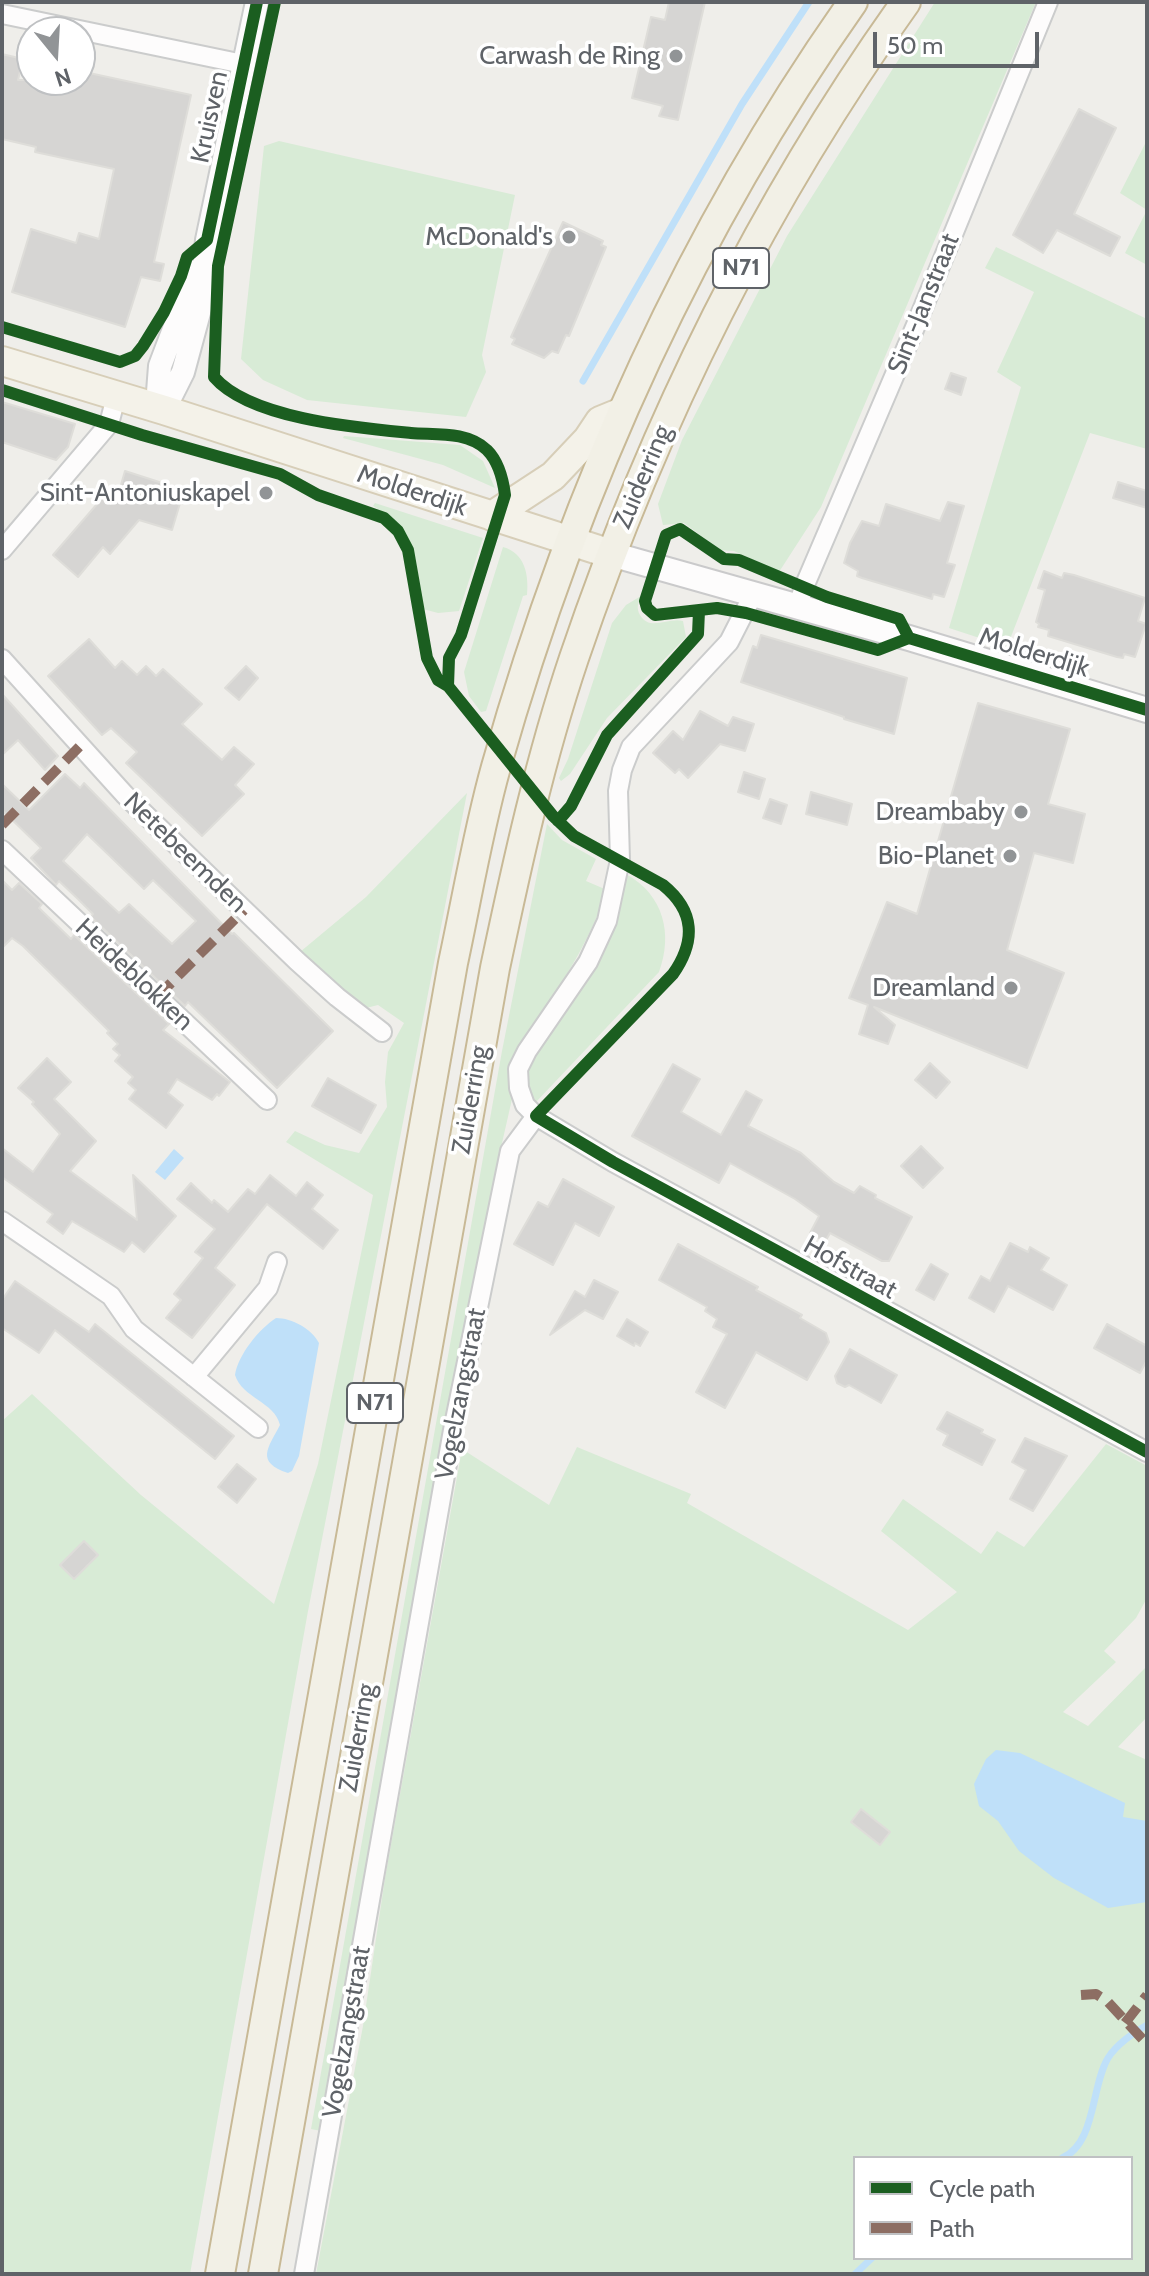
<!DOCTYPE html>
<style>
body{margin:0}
#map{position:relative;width:1149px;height:2276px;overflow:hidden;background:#efeeea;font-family:Cabin,sans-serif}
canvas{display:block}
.frame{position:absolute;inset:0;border:4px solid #5f6368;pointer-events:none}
.legend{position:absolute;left:853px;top:2156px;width:280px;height:104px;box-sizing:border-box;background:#fff;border:2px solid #bfc1c3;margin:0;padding:10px 14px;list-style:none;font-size:24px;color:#5f6368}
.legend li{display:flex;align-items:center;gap:16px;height:40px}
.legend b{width:40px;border:2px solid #bfc1c3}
.north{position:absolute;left:16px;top:16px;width:80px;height:80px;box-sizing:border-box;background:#fff;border:2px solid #bfc1c3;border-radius:50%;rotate:162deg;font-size:22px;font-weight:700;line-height:32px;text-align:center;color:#5f6368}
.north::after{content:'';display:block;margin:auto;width:28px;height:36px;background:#919496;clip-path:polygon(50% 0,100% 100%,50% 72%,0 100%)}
.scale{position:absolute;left:873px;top:32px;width:166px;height:36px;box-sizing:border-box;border:4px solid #5f6368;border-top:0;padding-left:10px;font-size:24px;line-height:28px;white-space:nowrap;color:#5f6368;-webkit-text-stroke:6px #fff;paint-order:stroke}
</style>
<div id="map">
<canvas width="1149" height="2276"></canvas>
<div class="frame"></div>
<ul class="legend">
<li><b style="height:10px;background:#1b5e20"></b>Cycle path</li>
<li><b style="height:10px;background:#8d6e63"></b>Path</li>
</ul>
<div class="north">N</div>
<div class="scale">50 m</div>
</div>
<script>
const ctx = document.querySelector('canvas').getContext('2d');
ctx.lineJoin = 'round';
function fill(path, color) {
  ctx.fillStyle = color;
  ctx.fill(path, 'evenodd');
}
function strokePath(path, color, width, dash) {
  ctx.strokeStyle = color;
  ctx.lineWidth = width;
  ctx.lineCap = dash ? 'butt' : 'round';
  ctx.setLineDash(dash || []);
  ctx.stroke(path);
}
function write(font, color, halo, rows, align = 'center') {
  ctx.font = font + ' Cabin,sans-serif';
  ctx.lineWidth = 7;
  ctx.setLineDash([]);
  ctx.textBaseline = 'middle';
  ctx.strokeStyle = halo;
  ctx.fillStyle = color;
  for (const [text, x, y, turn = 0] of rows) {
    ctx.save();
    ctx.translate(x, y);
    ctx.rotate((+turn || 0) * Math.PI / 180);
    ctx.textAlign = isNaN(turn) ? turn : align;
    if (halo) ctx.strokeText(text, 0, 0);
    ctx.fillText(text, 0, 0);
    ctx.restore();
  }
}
const green = new Path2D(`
 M935 2H1036L821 507 779 572 734 551 720 550 684 523 663 525 658 504 682 440 787 236Z
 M1147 140V265L1125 253 1147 210 1120 193Z
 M279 141 515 195 482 355 486 372 466 417 307 400 263 380 241 359 264 146Z
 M996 247 1147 319V449L1090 433 1007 647 949 628 1021 387 997 372 1034 292 985 268Z
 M344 436 460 445 483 461 495 488 443 465 343 438Z
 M375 503 483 538 459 611 438 613 423 609C416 561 419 532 373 506Z
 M503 547C525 553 529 575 527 595L523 596 486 711 481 712 469 696 464 672Z
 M641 596C638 603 636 608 640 615 650 632 668 617 683 621L686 637 607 718 570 774 561 781 559 778 568 759 612 623 626 605Z
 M467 793 308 1611 190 2274H2V1421L32 1394 141 1495 274 1604 318 1464 373 1195 286 1142 295 1131 325 1145 359 1153 387 1107 385 1082 388 1052 404 1023 378 1005 366 1008 344 994 300 952 366 897Z
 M547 824 562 840 596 859 586 881 607 890C586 953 551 998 516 1052L509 1070 512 1099 500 1152 321 2131 311 2129 502 1051Z
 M626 874C664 895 673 934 659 972L536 1102C527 1089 525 1077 529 1062L617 916Z
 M1106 1444 1147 1466V1598L1136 1618 1104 1651 1116 1662 1063 1712 1088 1726 1147 1666V1717L1118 1747 1147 1760V2274H316L363 2026 385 1878 462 1449 549 1505 577 1447 691 1494 687 1503 908 1630 957 1592 881 1531 903 1499 981 1554 997 1531 1024 1547ZM855 2158H1131V2258H855Z`);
const water = new Path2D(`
 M174 1149 184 1158 165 1180 155 1172Z
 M276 1318C292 1318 312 1329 319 1343L299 1456 292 1471 288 1473C255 1462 268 1448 280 1425 275 1402 242 1398 235 1375 238 1355 259 1329 276 1318Z
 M996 1750 1020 1753 1125 1803 1123 1817 1147 1821V1902L1108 1908 1054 1878 1019 1851 998 1821 979 1806 974 1784 986 1759Z`);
const stream = new Path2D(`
 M583 381 742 104 809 2
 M1062 2158C1096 2144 1091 2086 1108 2058 1116 2045 1134 2032 1147 2025
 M855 2274 872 2258`);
const building = new Path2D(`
 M669 2H705L678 120 659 116 663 106 632 98 651 17 665 20Z
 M2 54 23 59 18 80H80V71L191 95 154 262 164 264 160 281 141 277 125 327 12 292 31 229 76 243 79 233 99 239 114 169 35 152 36 147 2 139Z
 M1079 109 1116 128 1074 214 1120 237 1110 256 1057 230 1043 253 1013 235Z
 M563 222 603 241 601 245 606 247 569 336 566 335 558 353 552 351 544 358 512 344 515 339 511 337Z
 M951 373 966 378 961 395 945 389Z
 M2 402 75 424 68 447 56 460 2 442Z
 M125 471 184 490 172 530 139 520 110 554 103 547 78 577 53 555 110 489 118 495Z
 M1118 482 1147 491V508L1113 498Z
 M948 502 964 506 947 563 955 565 944 597 933 594 932 599 862 578 857 576 858 571 844 563 850 543 862 521 879 526 886 504 940 521Z
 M1044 571 1062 578 1064 573 1074 575 1145 598 1138 621 1146 624 1135 657 1124 654 1123 658 1117 657 1048 636 1049 630 1038 627 1039 624 1036 622 1045 590 1038 588Z
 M761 635 907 678 894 734 844 719V717L741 682 753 646 757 648Z
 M89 639 115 668 122 661 137 675 146 666 156 676 163 669 202 704 182 724 222 760 234 747 254 764 235 785 244 794 202 836 126 763 137 752 111 728 102 735 48 676Z
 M246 666 258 678 239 700 225 688Z
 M2 694 58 756 45 770 18 740 2 755Z
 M978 703 1070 729 1048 804 1085 814 1073 863 1034 853 1007 950 1064 973 1027 1068 874 1007 895 1025 888 1044 859 1034 868 1005 849 998 887 902 917 914Z
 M700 711 728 726 733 717 754 724 745 751 720 744 688 778 679 769 675 773 653 753 673 731 683 740Z
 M744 772 765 779 759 799 738 792Z
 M65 774 80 788 84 783 232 934 234 933 333 1031 277 1088 188 1002 185 1006 91 917 93 914 78 899 59 881 56 885 31 858 41 848 2 810V784L29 810ZM87 834 144 889 153 880 196 921 172 944 129 904 119 913 63 861Z
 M811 792 852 804 847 825 806 814Z
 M770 799 787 805 781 824 763 818Z
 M2 880 12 890 19 883 42 904 39 908 71 939 74 935 169 1024 163 1030 230 1082 219 1096 217 1094 212 1100 177 1079 168 1093 183 1105 166 1128 129 1099 136 1090 128 1083 133 1077 115 1061 120 1055 113 1049 118 1044 107 1033 109 1031 23 946 12 938 2 948Z
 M47 1058 71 1082 54 1099 96 1141 70 1171 137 1220 133 1175 176 1216 144 1252 132 1242 124 1252 72 1221 63 1234 47 1222 53 1214 2 1177V1148L33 1172 60 1134 32 1104 34 1102 18 1088Z
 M930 1063 950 1082 936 1098 915 1080Z
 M673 1064 700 1079 681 1112 721 1135 746 1091 762 1100 748 1126 801 1153 834 1182 854 1193 860 1186 876 1195 875 1198 912 1217 889 1261H882L830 1233 825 1242 810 1233 819 1216 795 1199 730 1163 719 1183 632 1136Z
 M328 1078 376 1105 361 1133 312 1106Z
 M921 1146 943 1168 923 1188 901 1166Z
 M270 1175 296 1196 307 1182 323 1195 312 1209 338 1230 323 1249 267 1204 215 1268 235 1285 192 1338 166 1318 181 1300 174 1294 203 1258 195 1252 215 1229 177 1199 191 1183 212 1203 214 1200 228 1212 248 1189 255 1194Z
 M563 1179 614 1207 599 1236 575 1223 553 1265 514 1244 538 1202 548 1207Z
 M1010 1243 1028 1252 1030 1247 1049 1258 1041 1270 1067 1285 1053 1310 1008 1286 994 1312 969 1298 981 1276 990 1281Z
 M678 1244 758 1287 756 1290 802 1315 800 1318 826 1333 829 1342 807 1380 756 1352 725 1408 696 1392 727 1334 713 1327 717 1319 705 1311 707 1307 659 1280Z
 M931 1264 948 1274 934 1300 916 1290Z
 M594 1280 618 1292 603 1319 585 1310 550 1335 575 1291 585 1297Z
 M15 1281 89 1332 95 1324 234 1436 215 1459 55 1330 39 1353 2 1328V1300Z
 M627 1319 648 1332 640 1346 635 1343 634 1346 617 1336Z
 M1107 1324 1147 1346V1360L1140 1373 1094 1348Z
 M850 1349 897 1375 881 1403 849 1385 845 1387 837 1383 835 1376Z
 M947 1412 983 1430 981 1433 995 1440 982 1465 943 1445 948 1435 937 1429Z
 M1025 1438 1067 1456 1033 1511 1010 1499 1026 1470 1012 1462Z
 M237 1464 256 1479 237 1503 218 1487Z
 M84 1541 98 1555 74 1579 60 1565Z
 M861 1809 890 1832 880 1845 851 1822Z`);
const minor = new Path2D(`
 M2 14 243 64
 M2 550 109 424 116 397
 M754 593 729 642 631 747 622 770 618 791 620 860 607 921 588 962 527 1051 518 1069 519 1088 525 1105 536 1116 613 1162 1147 1452
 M798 606 804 587 916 325 1048 2
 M2 659 125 795 297 961 337 997 382 1032
 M2 850 267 1100
 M2 1221 111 1296 134 1329 258 1428
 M194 1377 268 1288 277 1262
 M304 2274 453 1430 510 1151 536 1116`);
const tertiary = new Path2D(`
 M164 410 183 372 200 309 207 240 257 2
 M164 410 158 392 160 366 196 271`);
const secondary = new Path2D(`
 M611 554 909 638 1147 710`);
const primary = new Path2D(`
 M2 361 164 410 611 554
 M492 516 553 476 588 439 600 421 622 412`);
const trunk = new Path2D(`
 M220 2274 453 963C467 898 478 831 496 767 573 495 690 233 853 2
 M263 2274 495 968C517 864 540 759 574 658 653 425 763 202 906 2`);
const quiet = new Path2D(`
 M2 825 80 746
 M157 997 244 910
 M1081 1995 1096 1994 1107 2001 1147 2044
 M1125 2023 1147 1995`);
const cycleway = new Path2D(`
 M275 2 218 266 214 377C250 419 358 428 411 433 436 435 467 431 487 450 499 462 503 479 505 495L461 635 449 658 448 686
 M2 327 120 362 135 356 143 346 164 312 181 276 187 257 207 240 257 2
 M2 390 142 435 280 474 318 495 384 518 398 531 408 550 427 658 438 680 448 686 553 816 574 836 663 885C695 911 696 941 673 974L536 1116 613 1162 1147 1452
 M680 529 724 559 739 560 827 597 899 619 909 638 878 650 746 613 717 608 655 615 647 608 645 601 666 535Z
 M909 638 1147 710
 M558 821 571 806 607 735 698 634 699 611`);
const markers = [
 [676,56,8,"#919496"],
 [569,237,8,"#919496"],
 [266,493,8,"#919496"],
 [1021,812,8,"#919496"],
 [1010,856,8,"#919496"],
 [1011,988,8,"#919496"]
];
const shields = [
 [741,268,56],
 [375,1403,56]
];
const shieldNames = [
 ["N71",741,268],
 ["N71",375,1403]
];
const poiNames = [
 ["Carwash de Ring",660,56],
 ["McDonald's",553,237],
 ["Sint-Antoniuskapel",250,493],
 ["Dreambaby",1005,812],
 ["Bio-Planet",994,856],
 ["Dreamland",995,988]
];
const streetNames = [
 ["Kruisven",210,117,-78],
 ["Sint-Janstraat",924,304,-68],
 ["Zuiderring",643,477,-67],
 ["Molderdijk",412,491,18],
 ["Molderdijk",1034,653,17],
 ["Netebeemden",185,853,44],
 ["Heideblokken",134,975,43],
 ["Zuiderring",471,1100,-80],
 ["Hofstraat",850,1268,29],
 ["Vogelzangstraat",461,1394,-79],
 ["Zuiderring",358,1738,-80],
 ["Vogelzangstraat",347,2032,-80]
];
fill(green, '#d8ebd6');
fill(water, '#bfe0f9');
strokePath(stream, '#bfe0f9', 7);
fill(building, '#d6d5d3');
strokePath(building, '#deddd9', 2);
strokePath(minor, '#cbcccc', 22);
strokePath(tertiary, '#cbcccc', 26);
strokePath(secondary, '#cacacb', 28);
strokePath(primary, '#d7ceb8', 32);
strokePath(trunk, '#c8b996', 32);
strokePath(minor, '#fdfcfc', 18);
strokePath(tertiary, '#fdfcfc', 22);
strokePath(secondary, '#fdfcfc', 24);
strokePath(primary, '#f4f2e9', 28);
strokePath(trunk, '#f2f0e6', 28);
strokePath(quiet, '#8d6e63', 10, [20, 10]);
strokePath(cycleway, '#1b5e20', 12);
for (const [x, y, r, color] of markers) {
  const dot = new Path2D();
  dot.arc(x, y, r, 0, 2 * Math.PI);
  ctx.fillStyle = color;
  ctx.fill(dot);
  strokePath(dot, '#fff', 3);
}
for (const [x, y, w] of shields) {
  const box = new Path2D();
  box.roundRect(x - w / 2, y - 20, w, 40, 6);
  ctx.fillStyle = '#fff';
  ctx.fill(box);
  strokePath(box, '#5f6368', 2);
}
write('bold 24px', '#5f6368', null, shieldNames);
write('26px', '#5f6368', '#fff', poiNames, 'right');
write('26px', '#5f6368', '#fff', streetNames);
</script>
